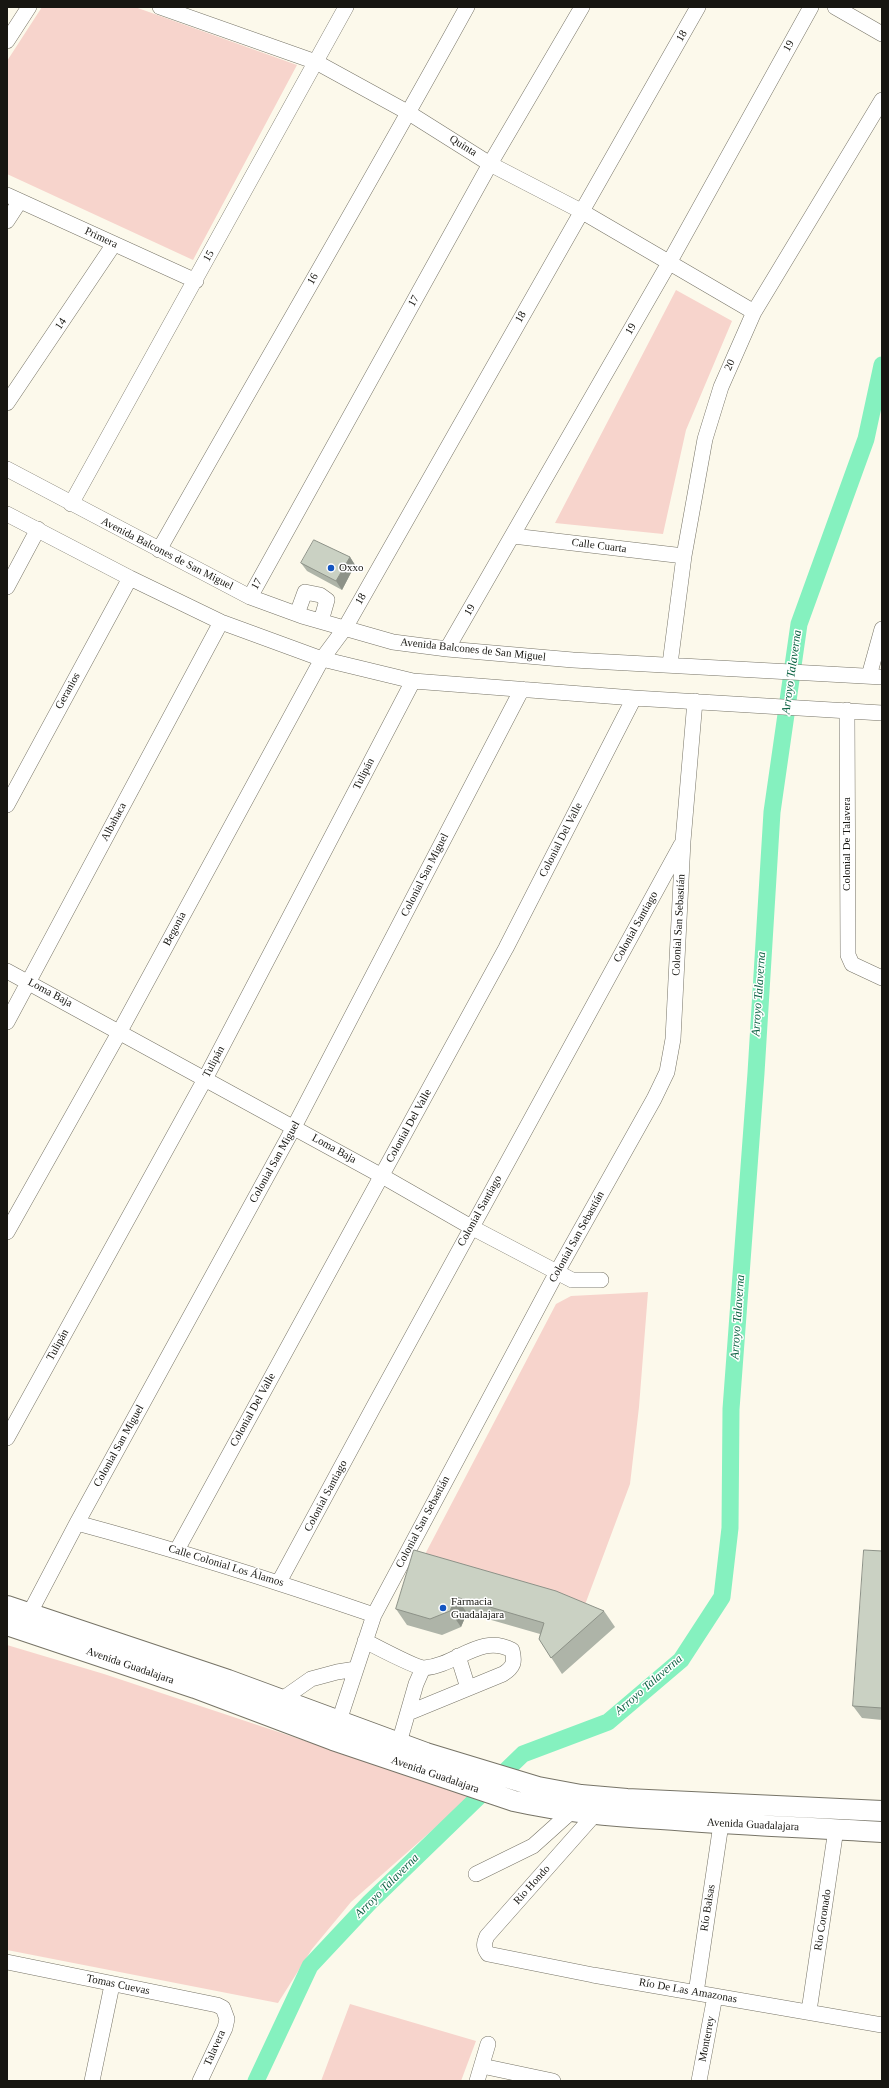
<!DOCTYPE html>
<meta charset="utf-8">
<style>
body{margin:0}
#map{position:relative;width:889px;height:2088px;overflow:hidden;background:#fcf9eb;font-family:Georgia,serif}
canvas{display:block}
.frame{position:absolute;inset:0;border:8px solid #171611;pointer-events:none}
</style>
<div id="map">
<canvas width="889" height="2088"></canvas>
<div class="frame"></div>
</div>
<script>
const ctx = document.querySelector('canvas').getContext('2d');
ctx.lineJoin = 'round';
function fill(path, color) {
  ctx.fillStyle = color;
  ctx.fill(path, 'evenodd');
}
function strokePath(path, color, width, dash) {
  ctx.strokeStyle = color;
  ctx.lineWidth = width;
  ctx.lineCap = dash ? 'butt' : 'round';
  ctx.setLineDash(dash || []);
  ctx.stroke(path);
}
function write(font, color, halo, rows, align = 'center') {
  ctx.font = font + ' Georgia,serif';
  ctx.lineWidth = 3;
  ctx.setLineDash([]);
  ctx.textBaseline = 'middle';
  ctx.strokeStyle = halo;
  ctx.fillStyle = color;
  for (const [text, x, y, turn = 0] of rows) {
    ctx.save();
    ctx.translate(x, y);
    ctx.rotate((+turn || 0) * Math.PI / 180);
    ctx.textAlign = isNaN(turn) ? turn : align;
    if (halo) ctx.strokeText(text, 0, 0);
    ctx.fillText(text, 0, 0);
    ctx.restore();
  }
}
const green = new Path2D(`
 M42 7H135L297 65 193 260 7 174V61Z
 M676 290 732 321 686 430 663 534 555 523Z
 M648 1292 639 1407 630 1484 583 1610 421 1562 556 1304 571 1296Z
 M7 1645 104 1674 471 1796 351 1902 312 1949 278 2003 7 1950Z
 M350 2004 476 2041 461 2081H321Z`);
const canal = new Path2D(`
 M256 2081 310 1966 370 1902 523 1754 608 1722 681 1660 722 1597 730 1528 731 1409 756 1073 772 812 799 624 866 439 882 365`);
const minor = new Path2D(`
 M160 7 316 62 409 113 490 164 581 211 754 312
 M835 7 882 34
 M7 41 29 7
 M7 195 196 281
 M7 221 20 201
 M7 403 114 244
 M7 469 250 597 302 616 393 642 447 649 573 660 882 677
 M71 504 346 7
 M7 514 130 578 221 622 322 659 413 681 634 698 882 713
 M513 536 684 556
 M159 550C261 369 367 189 467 7
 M7 587 38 529
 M250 597 490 164 582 7
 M297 614 305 592 320 595 327 600 321 621
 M447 649 669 263 811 7
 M670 664 684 556 705 439 721 387 754 312 882 100
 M869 676 882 629
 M847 710 848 955 852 964 882 978
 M7 805 130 578
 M7 971 382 1176 471 1227 572 1280H601
 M7 1022 221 622
 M7 1232 120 1031 322 659 345 628 698 7
 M7 1438 205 1079 413 681
 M77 1523C177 1550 275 1581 374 1615
 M177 1550 506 948 634 698
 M279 1582 373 1408 681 845
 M25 1622 77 1523 294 1127 522 689
 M365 1641C375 1646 416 1668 424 1668 456 1666 480 1633 512 1650 515 1662 514 1667 503 1674L408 1713
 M458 1656 468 1688
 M281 1700 311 1679 337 1672 356 1669
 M336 1730 374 1615 557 1272 654 1099 667 1072 673 1039 683 841 695 701
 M399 1743 416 1684 423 1668
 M595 1814 487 1936C484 1943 483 1947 488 1954L593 1975 882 2025
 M476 1874 533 1846 572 1811
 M7 1962 217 2005 223 2008 227 2019 225 2028 200 2081
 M696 1993 721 1824
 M809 2011 836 1829
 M482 2066 553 2081
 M92 2081 112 1985
 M477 2081 488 2044
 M699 2081 715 1996`);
const major = new Path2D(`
 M7 1606 228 1680 426 1753 538 1787 581 1795 627 1799 882 1811
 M7 1625 195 1688 333 1740 514 1801C563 1812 612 1816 661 1819 735 1825 808 1827 882 1832`);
const wall = new Path2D(`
 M350 557 355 565 342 590 307 571 301 563Z
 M414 1550 604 1611 615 1627 562 1674 539 1639 540 1634 467 1613 461 1627 442 1635 407 1625 396 1609Z
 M882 1551V1720L862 1718 853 1706Z`);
const shadedWall = new Path2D(`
 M350 557 355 565 342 590 336 581Z
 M456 1597 467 1613 461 1627 450 1611Z`);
const building = new Path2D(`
 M314 540 350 557 336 581 301 563Z
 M414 1550 556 1591 604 1611 551 1658 539 1639 544 1623 456 1597 450 1611 430 1619 396 1609Z
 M864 1550 882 1551V1708L853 1706Z`);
const markers = [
 [331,568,4,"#1456c1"],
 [443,1608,4,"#1456c1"]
];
const streetNames = [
 ["18",682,36,-60],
 ["19",789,46,-61],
 ["Quinta",463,146,32],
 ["Primera",101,238,25],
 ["15",209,256,-61],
 ["16",313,279,-60],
 ["17",414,301,-61],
 ["18",521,317,-61],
 ["14",61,324,-56],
 ["19",631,329,-60],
 ["20",730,365,-66],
 ["Calle Cuarta",599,546,7],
 ["Avenida Balcones de San Miguel",167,554,27],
 ["17",257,584,-61],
 ["18",361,599,-60],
 ["19",470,610,-60],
 ["Avenida Balcones de San Miguel",473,650,6],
 ["Geranios",68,691,-61],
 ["Tulipán",364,774,-63],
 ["Albahaca",114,822,-62],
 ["Colonial Del Valle",561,840,-63],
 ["Colonial De Talavera",847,844,-90],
 ["Colonial San Miguel",425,875,-63],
 ["Colonial San Sebastián",679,925,-87],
 ["Colonial Santiago",636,927,-61],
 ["Begonia",175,929,-62],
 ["Loma Baja",50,993,28],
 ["Tulipán",214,1062,-62],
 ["Colonial Del Valle",409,1126,-61],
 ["Loma Baja",334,1149,29],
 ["Colonial San Miguel",275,1162,-61],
 ["Colonial Santiago",480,1211,-61],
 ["Colonial San Sebastián",577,1237,-61],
 ["Tulipán",58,1345,-61],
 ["Colonial Del Valle",253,1410,-61],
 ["Colonial San Miguel",119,1446,-61],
 ["Colonial Santiago",326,1496,-62],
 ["Colonial San Sebastián",423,1522,-62],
 ["Calle Colonial Los Álamos",226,1566,17],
 ["Avenida Guadalajara",130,1666,19],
 ["Avenida Guadalajara",435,1775,19],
 ["Avenida Guadalajara",753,1825,3],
 ["Rio Hondo",532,1885,-48],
 ["Río Balsas",708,1908,-81],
 ["Rio Coronado",823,1920,-81],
 ["Tomas Cuevas",118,1985,12],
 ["Río De Las Amazonas",688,1991,10],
 ["Monterrey",707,2039,-79],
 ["Talavera",215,2048,-66]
];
const poiNames = [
 ["Oxxo",339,568],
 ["Farmacia",451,1602],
 ["Guadalajara",451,1615]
];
const waterNames = [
 ["Arroyo Talaverna",792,672,-82],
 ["Arroyo Talaverna",759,994,-86],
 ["Arroyo Talaverna",738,1317,-86],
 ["Arroyo Talaverna",649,1685,-41],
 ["Arroyo Talaverna",387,1886,-45]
];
fill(green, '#f7d4cc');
strokePath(canal, '#85f1bf', 17);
strokePath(minor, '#777467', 16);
strokePath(major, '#777467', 22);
strokePath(minor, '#fff', 15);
strokePath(major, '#fff', 20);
fill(wall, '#aeb4a8');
fill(shadedWall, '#8d9288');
fill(building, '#cad1c3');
strokePath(building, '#8d9288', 1);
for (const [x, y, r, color] of markers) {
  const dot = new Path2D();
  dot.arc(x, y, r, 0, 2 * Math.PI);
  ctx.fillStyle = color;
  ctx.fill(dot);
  strokePath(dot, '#fff', 1.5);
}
write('11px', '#171611', '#fff', streetNames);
write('11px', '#171611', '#fff', poiNames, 'left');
write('italic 12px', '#0e6344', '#fff', waterNames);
</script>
